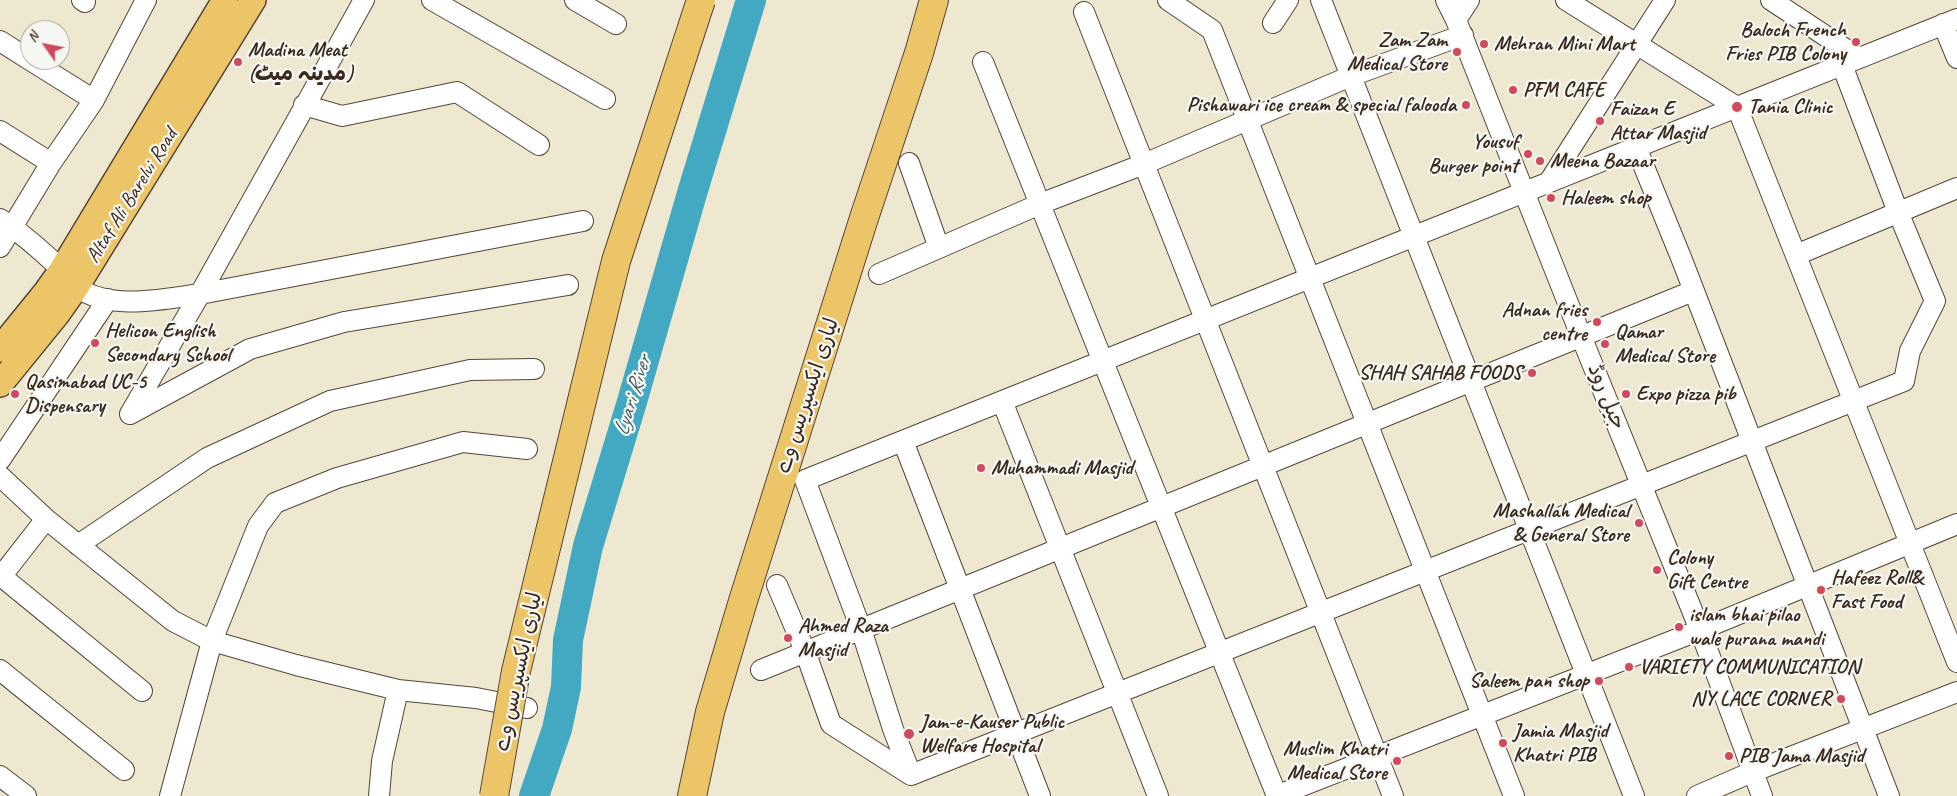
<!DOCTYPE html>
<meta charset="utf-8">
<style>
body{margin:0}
#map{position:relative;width:1957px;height:796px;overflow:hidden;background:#eee8d0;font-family:Caveat,sans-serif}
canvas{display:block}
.north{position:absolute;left:20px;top:20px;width:50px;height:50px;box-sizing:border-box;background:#f6f6f2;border:1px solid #aba49d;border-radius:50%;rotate:303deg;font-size:14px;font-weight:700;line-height:20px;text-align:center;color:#3b2a1e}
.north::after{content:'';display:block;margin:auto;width:18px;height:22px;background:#d1495b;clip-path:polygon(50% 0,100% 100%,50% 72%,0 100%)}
</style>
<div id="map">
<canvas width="1957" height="796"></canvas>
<div class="north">N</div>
</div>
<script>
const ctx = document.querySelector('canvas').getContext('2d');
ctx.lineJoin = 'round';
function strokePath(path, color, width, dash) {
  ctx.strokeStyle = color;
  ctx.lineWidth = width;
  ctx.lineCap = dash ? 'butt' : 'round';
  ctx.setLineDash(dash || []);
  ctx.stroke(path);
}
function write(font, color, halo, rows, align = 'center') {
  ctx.font = font + ' Caveat,"Playpen Sans Arabic",sans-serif';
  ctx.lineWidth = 4.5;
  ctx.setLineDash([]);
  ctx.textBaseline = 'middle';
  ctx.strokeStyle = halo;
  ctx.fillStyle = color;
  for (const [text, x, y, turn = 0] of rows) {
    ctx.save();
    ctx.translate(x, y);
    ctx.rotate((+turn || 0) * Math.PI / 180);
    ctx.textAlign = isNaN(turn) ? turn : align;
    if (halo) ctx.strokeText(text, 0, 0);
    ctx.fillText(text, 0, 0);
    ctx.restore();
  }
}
const river = new Path2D(`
 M534 796 557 729 566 687 568 640 588 546 631 405 693 190 751 0`);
const minor = new Path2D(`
 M82 0 85 2
 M432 0 605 99
 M575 0 616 24
 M1168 0 1212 30 1514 796
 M1321 0 1634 796
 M1446 0 1456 20 1581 336 1700 630 1762 796
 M1566 0 1737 107 1957 662
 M1771 0 1859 58
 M1084 12 1393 796
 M1456 20 1469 0
 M1273 23 1288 0
 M1943 24 1957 58
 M0 41 30 60
 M30 60 94 100
 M983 62 1277 796
 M304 105 342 116 457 92 539 145
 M0 131 51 163
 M1636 147 1682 260 1889 796
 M909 163 939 248
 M1549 182 1665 0
 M0 219C22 233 43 252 62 270 67 275 71 283 77 287 109 311 163 299 200 294L583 221
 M0 247 51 163 94 100 146 0
 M1796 255 1957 188
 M879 274 1040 204 1144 164 1351 76 1463 35
 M1002 401 1158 796
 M130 414 200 294 364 0
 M130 414 250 349 344 322 568 285
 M903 441 1040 796
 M0 460 108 299
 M0 476 46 519 173 621 212 641 296 665 398 690 476 698 527 708
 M78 545 207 458 330 401 470 370 534 369
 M1 576 142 691
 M0 578 46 519
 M777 585 805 651 831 724 911 775
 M0 670 124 770
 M761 670 1693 291
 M911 775 893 729 861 629 805 480 1957 19
 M911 775 1904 381 1910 351 1935 301 1898 212 1842 65
 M0 776 26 796
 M170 796 212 641 258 526 275 503 337 478 463 442 527 449
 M379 796 382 761 398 690
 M1276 796 1700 630 1957 524
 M1697 796 1752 772 1957 692`);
const major = new Path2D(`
 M0 349 47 291 62 270 225 0
 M0 384 57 314 76 287 253 0`);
const highway = new Path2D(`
 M692 796 710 712 743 601 864 218 919 53 934 0`);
const highwayBridge = new Path2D(`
 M494 796 516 671 616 261 701 0`);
const markers = [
 [1856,42,5,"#d1495b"],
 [1484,44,5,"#d1495b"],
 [1457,52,5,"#d1495b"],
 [238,62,5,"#d1495b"],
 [1513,90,5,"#d1495b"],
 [1466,105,5,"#d1495b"],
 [1737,107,6,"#d1495b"],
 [1600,121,5,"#d1495b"],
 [1528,154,5,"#d1495b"],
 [1540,161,5,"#d1495b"],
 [1551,198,5,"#d1495b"],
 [1597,322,5,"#d1495b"],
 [95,343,5,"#d1495b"],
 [1605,344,5,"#d1495b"],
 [1532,373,5,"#d1495b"],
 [15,394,5,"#d1495b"],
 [1626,394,5,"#d1495b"],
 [981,468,5,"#d1495b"],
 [1639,523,5,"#d1495b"],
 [1657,570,5,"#d1495b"],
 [1821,590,5,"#d1495b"],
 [1679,627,5,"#d1495b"],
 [788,638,5,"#d1495b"],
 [1629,667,5,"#d1495b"],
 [1599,681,5,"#d1495b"],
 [1841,699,5,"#d1495b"],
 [909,734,6,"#d1495b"],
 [1503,743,5,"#d1495b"],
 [1729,756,5,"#d1495b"],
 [1397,761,5,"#d1495b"]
];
const poiNames = [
 ["Baloch French",1846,30,"right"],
 ["Fries PIB Colony",1846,54,"right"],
 ["Zam Zam",1447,40,"right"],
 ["Medical Store",1447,64,"right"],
 ["Mehran Mini Mart",1494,44],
 ["Madina Meat",248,50],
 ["(مدینہ میٹ)",248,74],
 ["PFM CAFE",1523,90],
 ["Pishawari ice cream & special falooda",1456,105,"right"],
 ["Tania Clinic",1748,107],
 ["Faizan E",1610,109],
 ["Attar Masjid",1610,133],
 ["Yousuf",1518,142,"right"],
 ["Burger point",1518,166,"right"],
 ["Meena Bazaar",1550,161],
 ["Haleem shop",1561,198],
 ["Adnan fries",1587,310,"right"],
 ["centre",1587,334,"right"],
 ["Helicon English",105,331],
 ["Secondary School",105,355],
 ["Qamar",1615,332],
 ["Medical Store",1615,356],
 ["SHAH SAHAB FOODS",1522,373,"right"],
 ["Qasimabad UC-5",25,382],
 ["Dispensary",25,406],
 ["Expo pizza pib",1636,394],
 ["Muhammadi Masjid",991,468],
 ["Mashallah Medical",1629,511,"right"],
 ["& General Store",1629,535,"right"],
 ["Colony",1667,558],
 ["Gift Centre",1667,582],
 ["Hafeez Roll&",1831,578],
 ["Fast Food",1831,602],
 ["islam bhai pilao",1689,615],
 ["wale purana mandi",1689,639],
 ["Ahmed Raza",798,626],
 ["Masjid",798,650],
 ["VARIETY COMMUNICATION",1639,667],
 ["Saleem pan shop",1589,681,"right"],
 ["NY LACE CORNER",1831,699,"right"],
 ["Jam-e-Kauser Public",920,722],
 ["Welfare Hospital",920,746],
 ["Jamia Masjid",1513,731],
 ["Khatri PIB",1513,755],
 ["Muslim Khatri",1387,749,"right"],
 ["Medical Store",1387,773,"right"],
 ["PIB Jama Masjid",1739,756]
];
const streetNames = [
 ["Altaf Ali Barelvi Road",132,196,-58],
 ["لیاری ایکسپریس وے",808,396,-72],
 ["جیل روڈ",1606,397,68],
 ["لیاری ایکسپریس وے",519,672,-78]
];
const waterNames = [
 ["Lyari River",633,396,-73]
];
strokePath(river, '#43a9c3', 30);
strokePath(minor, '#564639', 22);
strokePath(major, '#564639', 28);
strokePath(highway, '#564639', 30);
strokePath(minor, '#fff', 20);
strokePath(major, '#edc569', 25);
strokePath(highway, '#edc569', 28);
strokePath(highwayBridge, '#564639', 30, []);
strokePath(highwayBridge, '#edc569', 28);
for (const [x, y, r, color] of markers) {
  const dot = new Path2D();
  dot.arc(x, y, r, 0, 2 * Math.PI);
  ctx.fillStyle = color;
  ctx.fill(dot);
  strokePath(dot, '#f6f6f2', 2);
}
write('bold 21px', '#3b2a1e', '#f6f6f2', poiNames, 'left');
write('21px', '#3b2a1e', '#f6f6f2', streetNames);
write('italic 22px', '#3e5d60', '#f6f6f2', waterNames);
</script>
